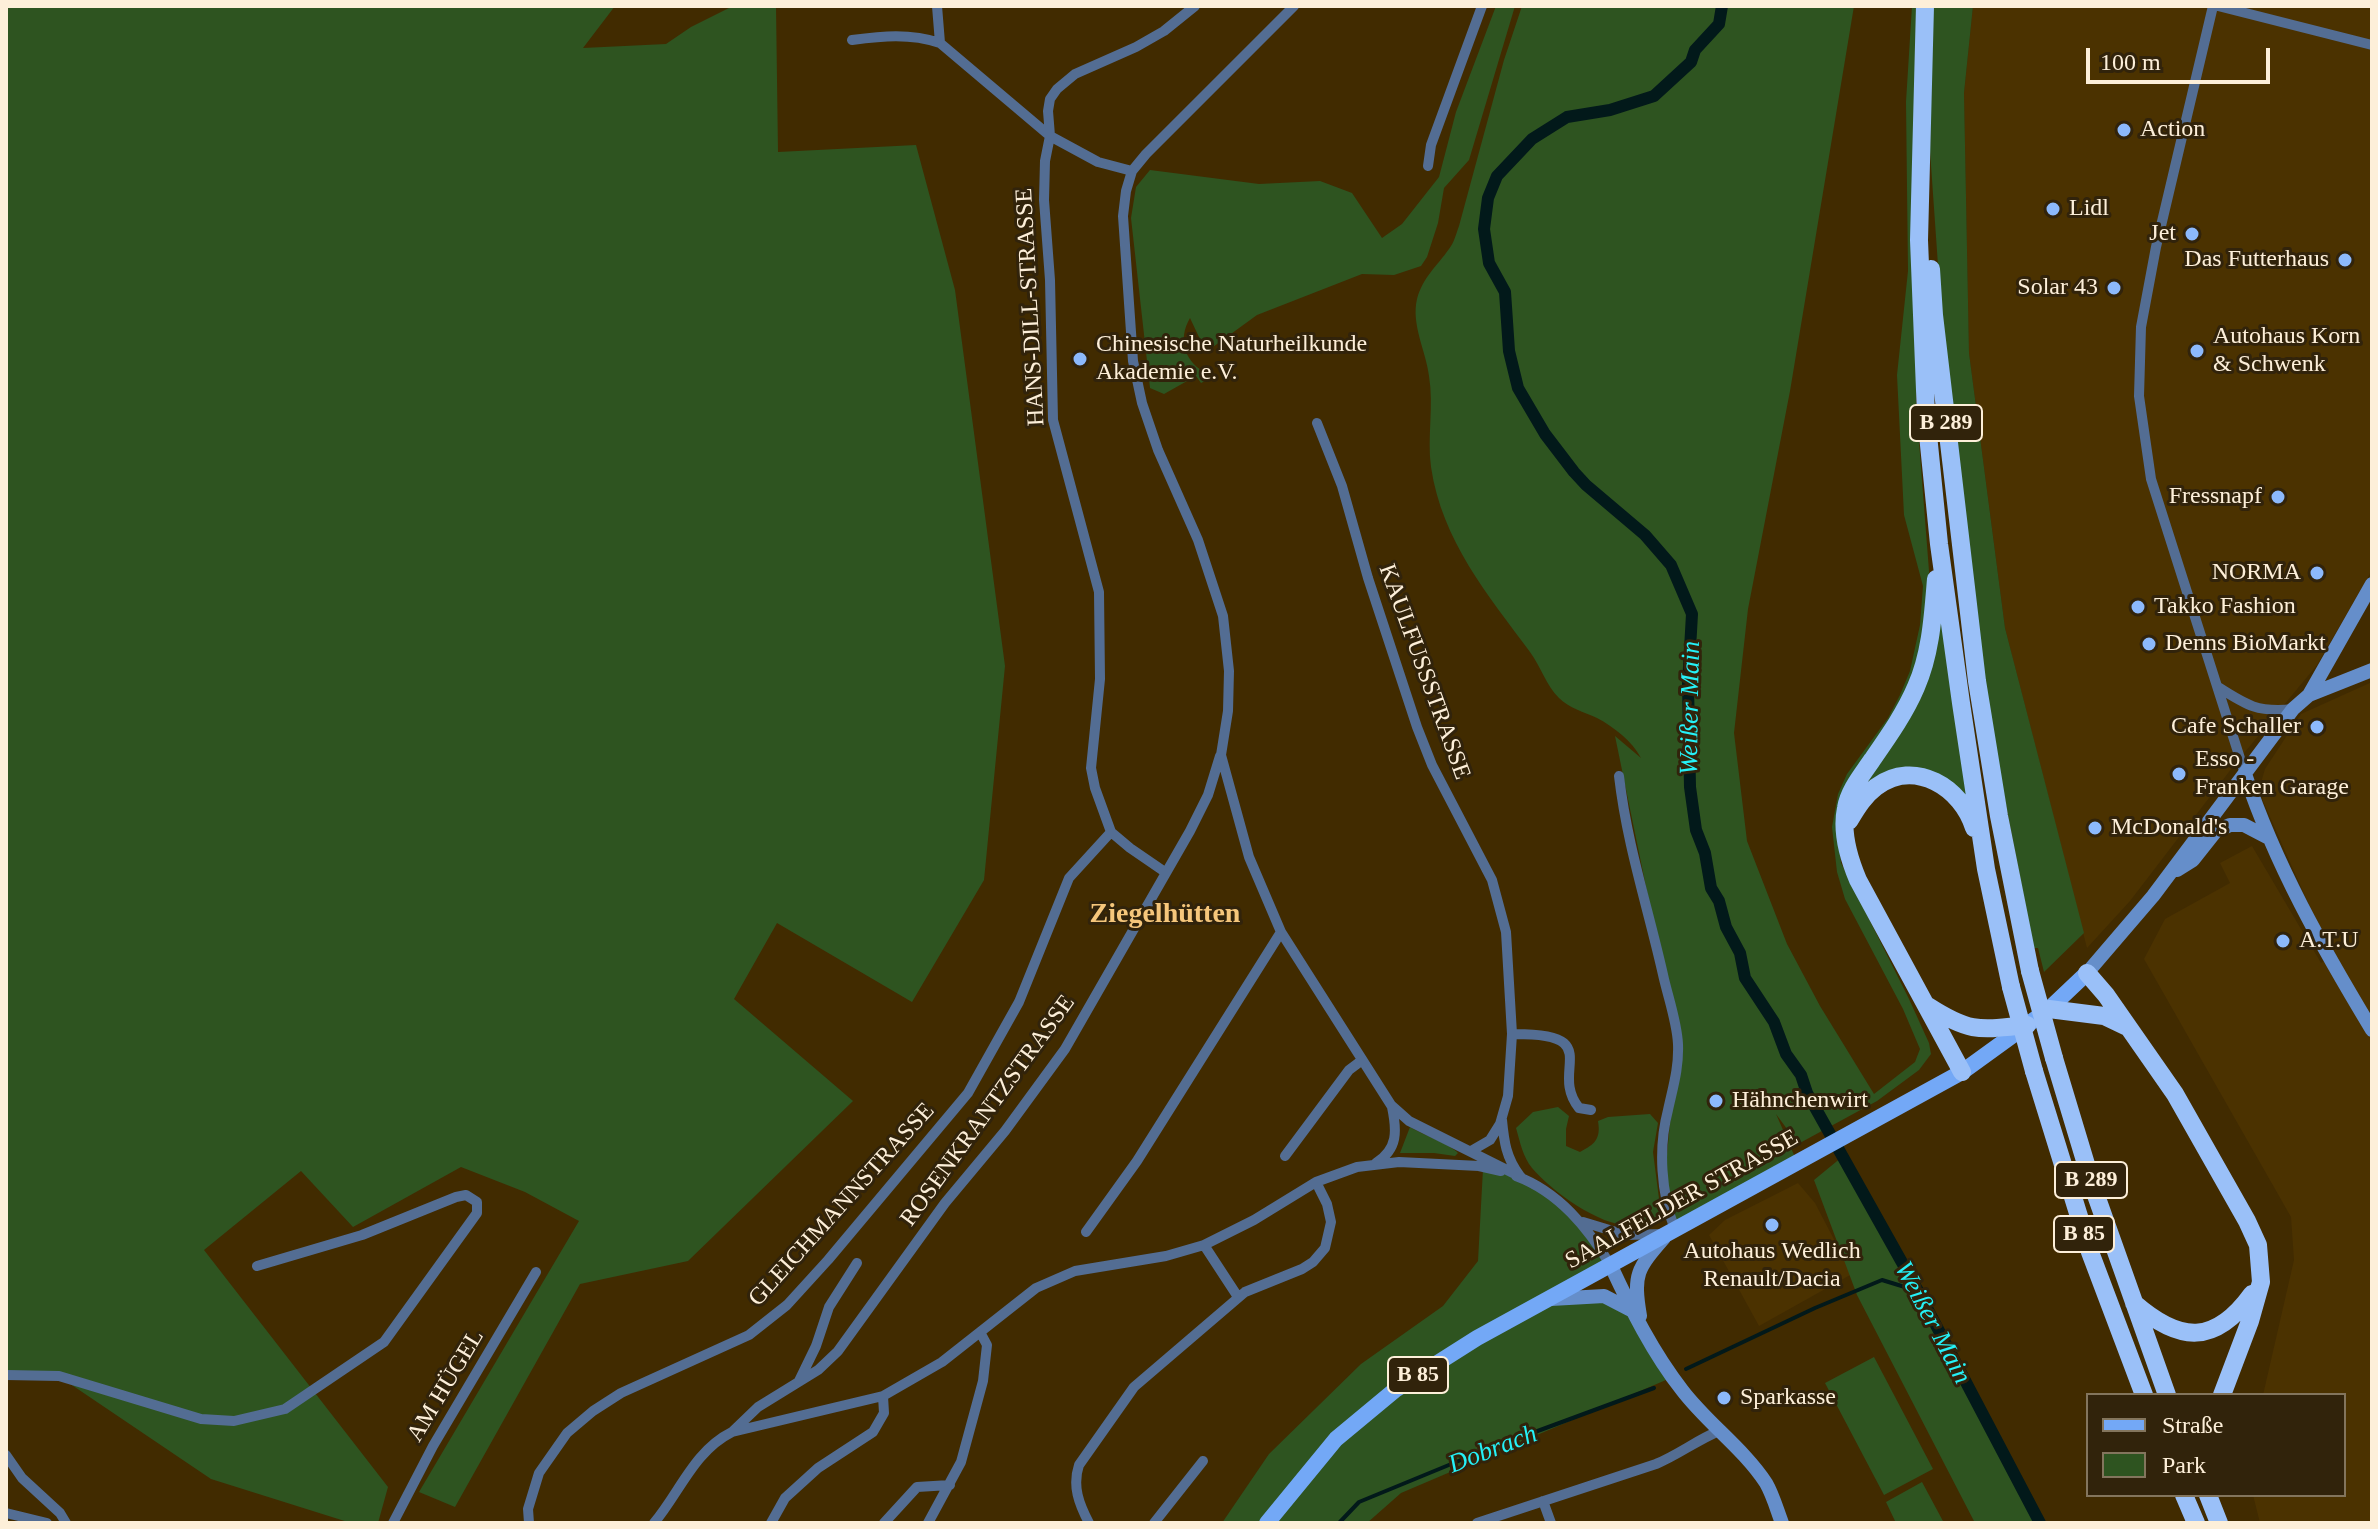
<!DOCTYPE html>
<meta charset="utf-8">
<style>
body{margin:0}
#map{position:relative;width:2378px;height:1529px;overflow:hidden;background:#412b00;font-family:Georgia,serif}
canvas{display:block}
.frame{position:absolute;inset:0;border:8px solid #fdefd9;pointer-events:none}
.legend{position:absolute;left:2086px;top:1393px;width:260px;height:104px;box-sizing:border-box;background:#31230b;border:2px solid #83755d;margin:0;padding:10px 14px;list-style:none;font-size:24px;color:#fdefd9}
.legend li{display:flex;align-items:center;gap:16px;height:40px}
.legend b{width:40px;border:2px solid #83755d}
.scale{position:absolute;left:2086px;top:48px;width:184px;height:36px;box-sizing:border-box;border:4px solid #fdefd9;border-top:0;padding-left:10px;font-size:24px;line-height:28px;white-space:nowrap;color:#fdefd9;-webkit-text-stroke:6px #31230b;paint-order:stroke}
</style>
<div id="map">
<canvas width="2378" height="1529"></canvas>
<div class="frame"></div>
<ul class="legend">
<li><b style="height:10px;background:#73a8f6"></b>Straße</li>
<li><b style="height:22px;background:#2e5420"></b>Park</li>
</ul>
<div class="scale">100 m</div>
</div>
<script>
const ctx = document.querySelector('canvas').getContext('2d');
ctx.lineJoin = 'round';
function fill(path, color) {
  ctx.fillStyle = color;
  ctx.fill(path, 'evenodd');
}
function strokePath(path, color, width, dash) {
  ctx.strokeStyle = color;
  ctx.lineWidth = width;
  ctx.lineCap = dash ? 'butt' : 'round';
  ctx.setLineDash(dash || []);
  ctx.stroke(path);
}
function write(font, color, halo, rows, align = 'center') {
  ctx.font = font + ' Georgia,serif';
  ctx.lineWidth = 6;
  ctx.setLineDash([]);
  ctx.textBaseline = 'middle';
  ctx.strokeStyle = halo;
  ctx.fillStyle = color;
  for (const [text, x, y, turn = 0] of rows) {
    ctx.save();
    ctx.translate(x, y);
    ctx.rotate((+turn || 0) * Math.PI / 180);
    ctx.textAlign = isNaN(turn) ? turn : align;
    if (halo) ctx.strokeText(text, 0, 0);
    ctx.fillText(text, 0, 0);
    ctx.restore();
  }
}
const built = new Path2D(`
 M1973 6H2372V570L2317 665 2235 764 2130 901 2087 948 2005 628 1969 353 1964 93Z
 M2372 682V1523H2260L2253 1495H2344V1395H2263L2294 1260 2291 1217 2144 959 2165 919 2230 883 2220 863 2252 846 2321 963 2336 954 2316 920 2293 869 2263 801 2260 786 2265 769 2301 714Z
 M1798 1183 1815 1203 1852 1274 1759 1326 1709 1235 1725 1220Z`);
const green = new Path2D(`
 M6 6H615L583 48 666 44 691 27 733 6H776L778 152 916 145 955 290 1005 666 984 880 912 1002 777 923 734 999 853 1101 688 1261 580 1284 455 1507 419 1492 579 1221 525 1192 461 1167 353 1227 301 1171 204 1250 388 1487 378 1523H351L211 1479 57 1375H6Z
 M1496 6H1515L1469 160 1444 188 1438 223 1427 257 1421 266 1394 275 1362 274 1257 315 1206 352 1190 318C1177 340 1185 363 1208 374L1207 380 1201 383 1196 376 1164 394 1150 388 1131 218 1136 187 1150 170 1259 184 1320 181 1352 193 1382 238 1402 224 1439 177 1456 112Z
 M1522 6H1854L1790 391 1748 609 1734 733 1747 841 1787 944 1820 1006 1874 1094 1915 1062 1920 1049 1903 1009 1845 899 1837 872 1832 827 1838 794 1847 774 1888 718 1900 695 1910 671 1920 625 1923 586 1904 515 1897 375 1908 271 1906 102 1912 6H1918L1916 403 1929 571 1928 606 1915 675 1837 824 1841 863 1909 999 1929 1043 1931 1054 1919 1070 1877 1101 1798 1144 1776 1114 1798 1164 1675 1230 1664 1185 1678 1042 1615 736 1641 758C1632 741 1614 727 1597 718 1584 712 1569 708 1559 698 1546 685 1541 667 1530 652 1488 595 1442 541 1431 467 1427 437 1434 406 1429 376 1426 351 1411 325 1417 299 1423 277 1437 266 1449 249 1454 243 1456 234 1459 226L1504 60Z
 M1933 6H1973L1964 93 1969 353 2005 628 2084 933 2044 972 2038 948H2034L1991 728 1945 365 1930 151Z
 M1943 613 1971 795 1965 796 1950 781 1866 787 1862 784Z
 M1558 1107 1569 1116 1566 1129V1146L1580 1152C1595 1144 1601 1139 1598 1121L1608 1117 1650 1114 1658 1123 1653 1152 1661 1214C1654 1218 1646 1223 1639 1225 1607 1232 1552 1192 1532 1168 1523 1157 1520 1142 1516 1128L1533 1112Z
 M1410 1127C1423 1135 1450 1144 1458 1153L1455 1156 1434 1153H1400Z
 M1842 1157 2038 1523H1975L1857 1295 1814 1180Z
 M1483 1169 1521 1177 1581 1221 1611 1266 1559 1298 1604 1296 1642 1328 1673 1377 1401 1493 1367 1523H1222L1269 1454 1361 1364 1443 1306 1478 1261Z
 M1874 1357 1933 1469 1884 1495 1825 1383Z
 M1922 1482 1944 1523H1896L1886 1502Z`);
const stream = new Path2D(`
 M1686 1369 1815 1308 1882 1280 1918 1291
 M1339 1523 1359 1502 1478 1453 1654 1388`);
const canal = new Path2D(`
 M1722 6 1719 24 1695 50 1691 62 1654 96 1610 110 1567 117 1532 139 1497 176 1488 198 1484 229 1489 263 1505 292 1509 351 1518 388 1545 434 1574 472 1586 485 1645 535 1671 565 1692 614 1688 684 1690 787 1696 830 1705 853 1711 888 1719 901 1726 927 1740 953 1745 978 1774 1022 1786 1054 1801 1075 1807 1093 1918 1291 2040 1523`);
const street = new Path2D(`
 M937 6 940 43
 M1294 6 1146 154 1132 171 1126 191 1123 216 1133 361 1142 403 1158 450 1198 540 1223 616 1229 671 1228 711 1221 755 1249 857 1281 932 1391 1105 1409 1121 1521 1177
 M2213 6 2156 247 2141 327 2139 396 2151 479 2245 774
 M2218 6 2372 45
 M852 40C882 36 910 33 940 43L1050 136 1098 162 1132 171
 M1428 166 1431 145 1482 6
 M1317 423 1342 486 1368 578 1417 727 1432 765 1492 880 1506 932 1512 1034 1508 1096 1500 1124 1490 1140 1471 1151
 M2218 687C2246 705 2258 713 2293 709
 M1619 776C1627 846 1649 911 1664 979 1669 1000 1677 1023 1678 1044 1679 1068 1673 1087 1668 1110 1658 1148 1661 1193 1675 1230
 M1165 872 1130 848 1111 832 1095 788 1091 768 1100 679 1099 592 1053 420 1050 280 1044 200 1045 161 1050 136 1048 111 1050 99 1057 89 1075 74 1136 47 1164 31 1195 6
 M1512 1034C1608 1033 1548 1070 1579 1108L1591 1110
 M1502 1120C1504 1141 1506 1158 1520 1176
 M1285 1156 1349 1070 1361 1061
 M1376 1163C1398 1149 1397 1131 1392 1107
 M1516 1176C1559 1192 1588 1228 1611 1266
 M1583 1222 1626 1235 1661 1234
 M1086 1232 1137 1161 1281 932
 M1204 1245 1238 1297
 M6 1375 59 1376 201 1419 234 1421 285 1409 384 1342 477 1213V1202L466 1195 456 1197 362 1235 257 1266
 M799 1381 816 1346 829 1307 857 1263
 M732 1432 758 1407 818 1370 838 1351 945 1203 1005 1131 1065 1049 1190 831 1208 795 1220 756
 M6 1455 22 1478 60 1513 66 1523
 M1543 1501 1551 1523
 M6 1513 47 1523
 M393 1523 433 1446 536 1272
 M529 1523 528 1509 539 1473 567 1433 593 1411 621 1393 749 1335 787 1305 828 1260 968 1093 1019 1002 1069 878 1111 832
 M654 1523C680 1492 694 1451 732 1432L883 1396 942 1362 1036 1288 1075 1271 1166 1256 1204 1245 1254 1220 1316 1182 1357 1167 1399 1162 1479 1166 1501 1171
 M771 1523 785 1498 818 1468 873 1432 884 1413 883 1396
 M884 1523 917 1487 950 1485
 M928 1523 961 1462 983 1381 987 1345 980 1332
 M1089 1523C1079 1504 1072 1486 1079 1465L1134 1387 1245 1292 1302 1269 1313 1262 1325 1248 1331 1222 1327 1204 1316 1182
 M1154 1523 1203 1461
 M1477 1523 1656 1464C1678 1455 1697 1440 1719 1431`);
const secondary = new Path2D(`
 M2309 695 2372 584
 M2245 774C2276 866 2322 947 2372 1030
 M2177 870 2193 860 2216 831 2230 825H2244L2267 837
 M2087 973 2153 896 2293 709 2309 695 2372 670
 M1611 1266C1631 1309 1653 1353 1682 1390 1707 1423 1743 1448 1766 1483 1773 1495 1777 1510 1782 1523
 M1551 1299 1604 1296 1631 1310
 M1640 1316C1633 1274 1637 1269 1664 1238`);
const primary = new Path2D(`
 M1267 1523 1336 1439 1395 1390 1477 1338 1962 1072 2049 1009 2087 973`);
const highway = new Path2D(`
 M1925 6 1919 240 1926 415 1939 544 1961 703 1986 869 2011 987
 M1931 269 1934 315 1977 681 1999 816 2030 971
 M1936 579C1933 615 1931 653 1916 687 1905 713 1888 737 1872 760 1862 775 1849 790 1846 808 1841 832 1849 859 1858 880L1962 1072
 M1849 821C1857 808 1864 796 1876 787 1915 758 1962 788 1974 828
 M2087 973 2106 995 2175 1094 2247 1221 2258 1245 2261 1282 2250 1321 2222 1395
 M1928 1006C1970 1033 1979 1030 2027 1025
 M2049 1009 2104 1016 2127 1027
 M2054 1058 2092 1184 2167 1395
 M2034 1071 2090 1252 2144 1395
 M2134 1303C2180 1343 2215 1345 2252 1294
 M2184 1495 2196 1523
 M2208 1495 2219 1523`);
const highwayBridge = new Path2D(`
 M2030 971 2054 1058
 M2011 987 2034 1071`);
const markers = [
 [2124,130,8,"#8cb9fc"],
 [2053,209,8,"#8cb9fc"],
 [2192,234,8,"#8cb9fc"],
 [2345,260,8,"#8cb9fc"],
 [2114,288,8,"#8cb9fc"],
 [2197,351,8,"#8cb9fc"],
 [1080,359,8,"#8cb9fc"],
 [2278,497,8,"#8cb9fc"],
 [2317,573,8,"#8cb9fc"],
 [2138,607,8,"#8cb9fc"],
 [2149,644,8,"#8cb9fc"],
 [2317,727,8,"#8cb9fc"],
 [2179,774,8,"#8cb9fc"],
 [2095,828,8,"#8cb9fc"],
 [2283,941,8,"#8cb9fc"],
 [1716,1101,8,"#8cb9fc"],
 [1772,1225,8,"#8cb9fc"],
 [1724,1398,8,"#8cb9fc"]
];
const shields = [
 [1946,423,72],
 [2091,1180,72],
 [2084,1234,60],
 [1418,1375,60]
];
const shieldNames = [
 ["B 289",1946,423],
 ["B 289",2091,1180],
 ["B 85",2084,1234],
 ["B 85",1418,1375]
];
const poiNames = [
 ["Action",2140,130],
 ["Lidl",2069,209],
 ["Jet",2176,234,"right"],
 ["Das Futterhaus",2329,260,"right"],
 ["Solar 43",2098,288,"right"],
 ["Autohaus Korn",2213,337],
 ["& Schwenk",2213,365],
 ["Chinesische Naturheilkunde",1096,345],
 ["Akademie e.V.",1096,373],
 ["Fressnapf",2262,497,"right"],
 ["NORMA",2301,573,"right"],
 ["Takko Fashion",2154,607],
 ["Denns BioMarkt",2165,644],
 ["Cafe Schaller",2301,727,"right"],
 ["Esso -",2195,760],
 ["Franken Garage",2195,788],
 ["McDonald's",2111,828],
 ["A.T.U",2299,941],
 ["Hähnchenwirt",1732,1101],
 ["Autohaus Wedlich",1772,1252,"center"],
 ["Renault/Dacia",1772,1280,"center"],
 ["Sparkasse",1740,1398]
];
const streetNames = [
 ["HANS-DILL-STRASSE",1031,307,-93],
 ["KAULFUSSSTRASSE",1424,672,70],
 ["ROSENKRANTZSTRASSE",988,1111,-54],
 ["SAALFELDER STRASSE",1682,1200,-29],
 ["GLEICHMANNSTRASSE",842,1205,-48],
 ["AM HÜGEL",446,1386,-59]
];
const waterNames = [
 ["Weißer Main",1691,708,-89],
 ["Weißer Main",1932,1323,62],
 ["Dobrach",1493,1450,-21]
];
const quarterNames = [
 ["Ziegelhütten",1165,915]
];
fill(built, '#4b3200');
fill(green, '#2e5420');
strokePath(stream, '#02191a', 4);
strokePath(canal, '#02191a', 12);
strokePath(street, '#536d93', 10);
strokePath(secondary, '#658eca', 14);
strokePath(primary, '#73a8f6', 16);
strokePath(highway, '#9ac0f8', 18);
strokePath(highwayBridge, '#9ac0f8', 18);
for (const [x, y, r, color] of markers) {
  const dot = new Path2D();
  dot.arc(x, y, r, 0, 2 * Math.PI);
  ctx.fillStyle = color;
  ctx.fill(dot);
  strokePath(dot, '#31230b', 3);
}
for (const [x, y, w] of shields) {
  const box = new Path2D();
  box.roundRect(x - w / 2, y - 18, w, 36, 6);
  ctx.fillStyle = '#31230b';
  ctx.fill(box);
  strokePath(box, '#fdefd9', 2);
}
write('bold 22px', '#fdefd9', null, shieldNames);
write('24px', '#fdefd9', '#31230b', poiNames, 'left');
write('24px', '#fdefd9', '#31230b', streetNames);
write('italic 26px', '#25f1f7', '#31230b', waterNames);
write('bold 28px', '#f5c67b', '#31230b', quarterNames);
</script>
